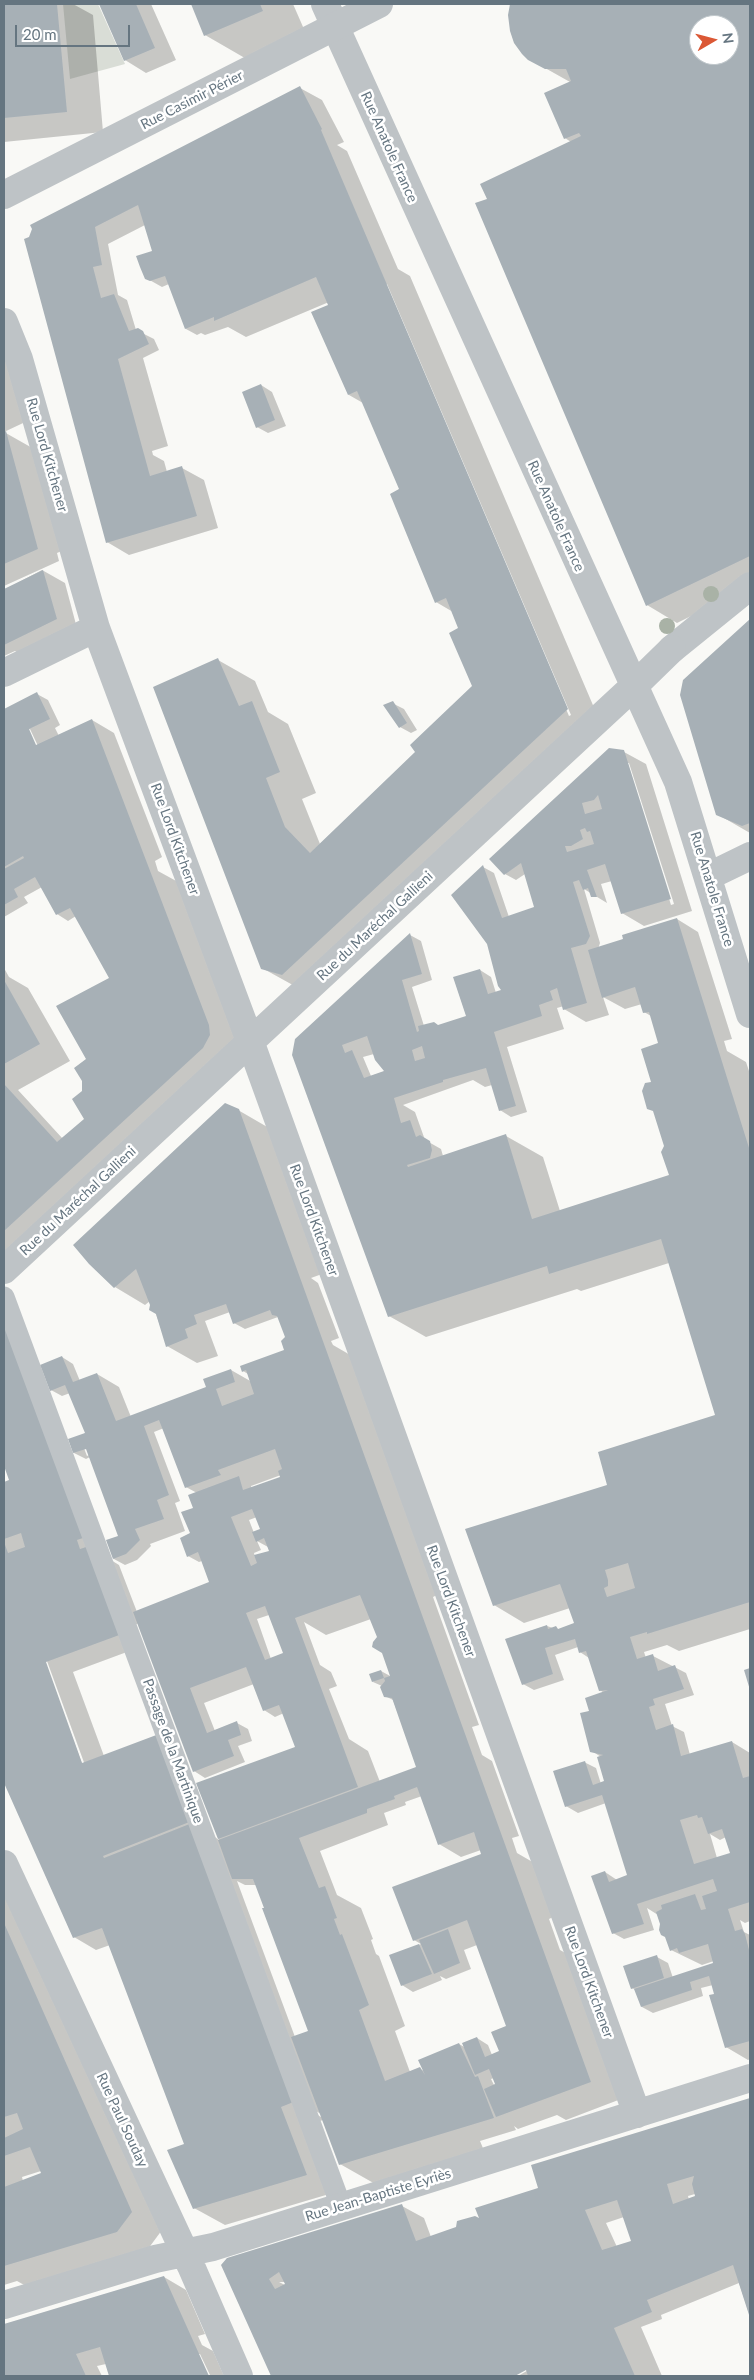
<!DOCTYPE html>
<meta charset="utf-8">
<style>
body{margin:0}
#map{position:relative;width:754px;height:2380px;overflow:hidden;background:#f9f9f6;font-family:Lato,sans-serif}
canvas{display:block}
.frame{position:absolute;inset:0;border:5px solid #657580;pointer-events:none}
.north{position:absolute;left:689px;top:15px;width:50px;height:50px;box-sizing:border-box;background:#fff;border:1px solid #c1c8cc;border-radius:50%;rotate:82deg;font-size:14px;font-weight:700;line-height:20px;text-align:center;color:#657580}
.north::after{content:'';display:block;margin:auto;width:18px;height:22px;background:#db5835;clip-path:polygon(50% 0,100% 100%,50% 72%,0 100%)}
.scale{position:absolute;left:15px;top:25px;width:115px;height:22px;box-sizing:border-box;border:2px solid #657580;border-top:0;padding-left:6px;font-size:15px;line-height:18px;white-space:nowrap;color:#657580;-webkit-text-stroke:4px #fff;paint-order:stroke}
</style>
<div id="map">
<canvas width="754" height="2380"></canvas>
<div class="frame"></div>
<div class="north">N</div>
<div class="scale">20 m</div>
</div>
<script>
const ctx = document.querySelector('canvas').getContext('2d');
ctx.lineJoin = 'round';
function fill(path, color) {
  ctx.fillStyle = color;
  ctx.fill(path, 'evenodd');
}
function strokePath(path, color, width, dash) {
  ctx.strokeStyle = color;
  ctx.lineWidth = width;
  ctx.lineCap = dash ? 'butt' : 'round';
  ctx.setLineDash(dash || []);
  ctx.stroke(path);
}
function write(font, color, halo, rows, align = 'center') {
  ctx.font = font + ' Lato,sans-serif';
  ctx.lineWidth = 5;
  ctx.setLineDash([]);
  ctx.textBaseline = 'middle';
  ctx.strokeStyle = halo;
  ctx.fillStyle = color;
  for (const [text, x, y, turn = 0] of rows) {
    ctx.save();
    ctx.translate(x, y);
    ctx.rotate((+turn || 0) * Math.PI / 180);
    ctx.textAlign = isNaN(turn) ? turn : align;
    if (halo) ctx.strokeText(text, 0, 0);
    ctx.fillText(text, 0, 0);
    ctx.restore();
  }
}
const green = new Path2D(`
 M63 4H98L125 64 70 79Z`);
const shadow = new Path2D(`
 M4 4H73L93 15 103 132 4 142Z
 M100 4H151L176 60 146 73 125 60Z
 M192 4H293L307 36 250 61 205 35Z
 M513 4H750V587L677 623 647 605 488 200 571 142 565 138 570 82 529 59 509 15ZM699 25H729V55H699Z
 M300 88 322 100 344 142 337 145 347 151 398 269 410 276 604 731 300 989 262 968 218 660 255 681 268 712 288 724 316 793 302 799 320 844 417 752 473 687 460 629 453 612 436 602 391 494 400 489 363 403 349 395 329 302 246 337 228 327 205 335 201 333 197 335 186 329 169 284 162 287 146 278 153 252 145 225 108 244 118 295 127 300 136 330 154 339 159 350 143 358 168 446 152 451 153 455 164 461 167 472 182 468 204 480 218 528 129 555 107 542 25 240ZM385 284H387L571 715 569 716Z
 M4 350 38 416 4 432 50 458 73 546 57 553 59 561 4 586Z
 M261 385 272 392 286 426 268 433 257 427Z
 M42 570 65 583 78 632 26 657 15 651 4 656V590Z
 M750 621V833L717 814 684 681Z
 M37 694 48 700 60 725 55 728 59 736 92 720 114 733 162 857 155 861 158 871 178 882 239 1043 4 1262V968L9 977 28 988 70 1061 18 1090 63 1139 85 1119 84 1091 88 1059 111 978 76 916 68 921 57 914 42 887 24 897 28 903 4 917V710ZM30 729 38 746H36L28 730Z
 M392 703 404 709 417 730 411 733 400 727Z
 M624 752 646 764 692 911 644 926 622 913 612 881 601 884 607 903 584 889 600 943 598 949 677 919 698 932 732 1039 724 1041 727 1051 746 1062 750 1074V1629L679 1651 667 1645 644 1652 646 1658 653 1656 686 1673 694 1695 665 1704 672 1726 684 1732 690 1755 732 1742 750 1753V1921L745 1923 740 1920 744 1932 750 1935V2059L748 2060 726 2047 713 1985 701 1988 703 1996 653 2013 642 2007 636 1990 632 1988 657 1957 668 1963 673 1978 716 1964 714 1961 702 1965 671 1950 658 1915 647 1908 654 1930 624 1939 613 1933 605 1872 617 1880 630 1878 606 1803 578 1813 566 1806 584 1762 596 1768 601 1784 606 1782 601 1757 592 1751 588 1712 604 1693 600 1690 589 1658 580 1652 578 1647 555 1655 564 1680 534 1690 523 1684 547 1626 559 1630 575 1624 570 1608 524 1623 494 1605 608 1485 717 1416 669 1263 581 1291 577 1289 426 1337 389 1316 294 1055 410 935 421 941 432 980 412 987 424 1026H439L468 1017 480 970 491 977 496 993 503 991 483 867 494 873 509 917 537 908 525 874 516 880 505 874ZM627 763H629L674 904 671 905ZM603 997 625 1009 642 1004 644 1012 651 1016 660 1044 653 1082 671 1176 560 1211 543 1157 506 1136 443 1156 441 1149 425 1140 415 1112 403 1105 473 1080 485 1087 492 1085 500 1110 511 1117 527 1112 507 1047 564 1029 557 1008 564 1006V1009L586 1022 609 1015ZM374 1054 386 1071 371 1076 363 1057ZM710 1834 720 1840 726 1837 731 1854 717 1858Z
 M238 1110 269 1128 322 1274 311 1278 318 1283 339 1338 331 1341 333 1345 352 1356 439 1594 433 1597 479 1725 472 1727 482 1755 492 1761 519 1836 512 1838 517 1853 536 1864 555 1916 549 1919 560 1950 569 1955 621 2099 566 2120 557 2115 518 2129 514 2126 516 2130 480 2141 485 2153 377 2185 340 2164 323 2120 311 2124 336 2192 225 2225 194 2208 186 2144 110 1945 96 1950 74 1937 4 1780V1483L9 1482 11 1483 4 1462V1316L98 1552 119 1565 137 1612 212 1582 202 1561 199 1562 188 1556 197 1493 186 1487 164 1428 154 1432 180 1501 175 1503 185 1531 150 1544 151 1546 137 1560 125 1565 114 1559 108 1541 120 1536 90 1457 86 1459 74 1453 70 1440 86 1433 70 1393 62 1396 51 1390 62 1357 73 1364 80 1381 97 1374 119 1387 131 1417 208 1388 231 1370 252 1382 248 1374 243 1371 287 1350 282 1341 286 1337 278 1317 245 1329 234 1323 230 1312 205 1321 218 1356 197 1363 167 1346 156 1314 150 1301 145 1305 115 1287ZM82 1443H85L89 1455 87 1456ZM281 1475 282 1478 252 1489 251 1486ZM257 1517 263 1532 254 1533 249 1520ZM257 1541 268 1547 271 1554 255 1557 254 1553 261 1550ZM269 1615 286 1653 271 1659 257 1619ZM371 1619 392 1677 381 1671 373 1682 382 1686 385 1696 393 1700 418 1768 380 1782 368 1751 349 1739 329 1689 337 1686 331 1672 320 1665 304 1622 326 1635ZM139 1623 194 1771 205 1778 245 1762 238 1746 252 1741 248 1729 237 1723 215 1731 204 1703 254 1684 264 1710 275 1717 284 1713 298 1747 198 1783 219 1840 104 1756 73 1672 143 1646 135 1625ZM44 1661H47L86 1768 84 1769ZM422 1796 439 1844 461 1857 481 1850 483 1855 414 1940 421 1944 391 1956 402 1985 413 1992 442 1980 440 1976 446 1979 471 1969 464 1950 477 1945 509 2029 502 2052 492 2055 488 2045 477 2038 466 2048 459 2044 424 2071 420 2069 410 2072 395 2031 405 2026 379 1956 376 1954 371 1940 373 1939 361 1908 337 1895 320 1851 388 1825 384 1813 406 1805 405 1802ZM237 1881 245 1885H257L267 1908 309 2031 295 2037ZM494 2078 498 2089H496L491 2079ZM292 2097 321 2114V2117L290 2099Z
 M4 1888 162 2230 148 2249 26 2286 17 2281 4 2285ZM41 2171 42 2174 23 2181 22 2177Z
 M750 2099V2316L739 2283 661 2315 662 2319 641 2327 662 2376H518L532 2368 531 2366 512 2376H272L222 2265 228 2259 402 2206 424 2218 431 2237 481 2221 636 2134ZM695 2194 698 2197 689 2200 688 2196ZM624 2217 634 2242 617 2247 606 2223ZM279 2282H285L289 2287Z
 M164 2277 186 2290 205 2334 198 2336 202 2345 213 2351 224 2376H110L106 2364 97 2366 102 2376H4V2325ZM197 2354H200L210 2375 207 2376Z`);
const building = new Path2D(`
 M4 4H57L67 112 4 118Z
 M99 4H136L155 48 124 61Z
 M191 4H260L263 11 204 36Z
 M510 4H750V556L646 606 475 203 487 199 480 184 581 136 579 133 564 139 544 93 571 81 566 69H545L528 60 522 54 514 43 510 31 508 15ZM699 25H729V55H699Z
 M300 86 322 129 321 130 568 709 282 975 261 969 153 687 218 658 239 706 252 701 280 772 266 778 285 827 310 853 415 752 410 745 472 686 449 633 458 628 446 598 435 603 390 494 399 489 357 391 348 395 311 312 328 305 316 277 214 321V317L185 329 165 276 150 281 145 279 140 267 136 256 152 251 138 205 95 227 102 265 93 267 101 298 114 294 129 331 138 328 143 331 149 344 118 359 150 476 182 466 197 516 106 543 24 239 29 237 32 229 30 225Z
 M261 384 275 420 256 428 242 392Z
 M6 431 38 549 4 564V432Z
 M43 570 57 619 4 645V589Z
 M750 619V823L742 826 716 815 680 695 683 680Z
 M37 692 50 719 29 729 36 745 92 719 209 1025 210 1035 203 1048 4 1231V1084L57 1142 84 1119 72 1099 82 1091V1081L74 1068 86 1059 56 1006 109 978 70 908 56 915 35 877 14 889 18 897 4 905V869L24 858 23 856 4 867V709Z
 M393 701 407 723 399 728 383 705Z
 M609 748 624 750 671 899 621 914 605 864 587 870 597 897H591L588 888 583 890 579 880 573 882 590 936 586 944 571 948 587 1003 563 1010 557 988 550 991 553 1000 539 1005 542 1016 494 1032 516 1106 499 1111 486 1068 443 1080V1082L394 1098 401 1123 410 1120 416 1137 420 1135 430 1141 432 1150 430 1158 407 1165 408 1167 506 1134 532 1219 669 1175 661 1152 664 1146 653 1111 647 1109 642 1091 645 1083 651 1082 641 1049 658 1043 649 1012 643 1013 635 987 602 998 588 950 623 939 622 935 677 918 750 1151V1602L647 1634V1632L630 1637 637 1659 653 1654 658 1671 675 1665 684 1689 653 1699 655 1705 649 1707 656 1730 673 1724 681 1756 732 1741 743 1778 750 1776V1902L728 1909 735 1931 742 1929 745 1934 750 1954V2041L725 2048 709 1995 714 1994 709 1976 690 1982 692 1990 641 2007 634 1989 713 1963 708 1944 679 1953 677 1948 670 1951 665 1937 661 1935 659 1930 660 1924 656 1912 662 1909 661 1905 695 1894 701 1910 706 1909 702 1896 717 1891 713 1879 637 1904 644 1924 612 1934 591 1876 605 1871 609 1882 627 1875 602 1795 565 1807 553 1771 585 1761 593 1785 604 1781 597 1757 603 1755 590 1752 580 1713 589 1711 585 1698 608 1690 599 1691 586 1651 579 1653 575 1639 545 1648 553 1674 522 1685 505 1639 547 1625 548 1629 556 1626 558 1629 574 1623 560 1584 493 1606 465 1529 607 1485 598 1452 715 1415 661 1239 549 1274 547 1266 388 1317 292 1055 295 1039 410 933 422 974 402 980 417 1032 419 1031 418 1026 434 1022 438 1025 466 1016 453 977 480 969 488 994 501 990 498 986 487 944 451 895 483 865 502 918 534 907 521 863 504 875 489 859ZM598 795 602 809 585 814 582 803 594 800ZM585 828 587 832 590 831 594 844 567 852 565 846H571L583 839 580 830ZM367 1036 375 1060 384 1071 364 1078 352 1050 345 1053 342 1045ZM422 1046 425 1058 415 1061 412 1050ZM628 1563 635 1588 607 1597 604 1588 608 1586V1580L605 1570ZM697 1815 698 1818 702 1817 708 1834 722 1829 730 1853 694 1864 680 1820Z
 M4 980 40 1044 4 1064Z
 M225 1103 239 1109 591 2082 496 2117 484 2089 495 2084 489 2069 475 2075 462 2043 477 2037 485 2057 499 2051 491 2032 506 2026 467 1920 413 1941 392 1887 481 1854 474 1832 438 1845 417 1787 394 1796 395 1799 367 1809V1813L299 1838 319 1888 325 1886 337 1918 334 1919 340 1935 342 1934 369 2005 359 2010 385 2081 420 2067 425 2075 418 2060 459 2043 475 2077 478 2076 494 2118 339 2165 291 2037 308 2031 262 1908H264L253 1879H232L218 1840 416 1767 392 1698 384 1697 380 1687 385 1681 384 1678 390 1676 382 1653 372 1647 373 1642 377 1637 360 1595 295 1618 358 1787 218 1839 196 1783 295 1747 279 1705 263 1711 246 1667 190 1688 207 1733 237 1721 241 1735 228 1740 234 1756 193 1772 133 1612 209 1582 198 1552 187 1557 180 1538 190 1533 181 1512 193 1508 188 1495 239 1476 243 1490 280 1477 278 1471 282 1469 275 1449 218 1470 221 1475 185 1488 159 1420 144 1426 169 1495 157 1500 164 1519 135 1529 140 1540 126 1554 113 1559 106 1540 118 1536 86 1449 73 1453 68 1439 85 1433 65 1385 50 1391 40 1365 62 1356 73 1382 97 1373 116 1421 206 1387 203 1379 231 1369 235 1382 216 1389 222 1406 254 1394 246 1370 242 1372 240 1366 284 1350 281 1341 285 1337 277 1316 272 1315 270 1310 233 1324 226 1304 194 1315 197 1324 185 1329 188 1338 166 1347 156 1314 149 1310 150 1305 136 1269 114 1288 89 1264 73 1245ZM252 1509 260 1529 252 1532 256 1542 264 1538 269 1551 254 1555 257 1563 251 1566 231 1517ZM265 1606 283 1653 265 1660 246 1613Z
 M4 1319 86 1537 77 1540 80 1549 89 1546 122 1634 46 1662 82 1763 159 1734 192 1821 103 1856 104 1858 192 1823 296 2101 281 2107 307 2175 193 2209 167 2150 184 2144 102 1928 73 1938 4 1783V1542L8 1553 25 1547 21 1533 4 1539V1482L9 1480 4 1466Z
 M750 1668V1690L744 1670Z
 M381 1670 384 1678 372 1682 369 1674Z
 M4 1923 132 2212 117 2232 4 2266V2187L41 2173 30 2147 4 2156V2138L23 2129 17 2113 4 2117Z
 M448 1929 460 1963 434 1974 419 1940Z
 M419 1944 432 1974 401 1986 389 1955Z
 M657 1955 664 1978 631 1989 623 1966Z
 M750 2098V2318L733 2265 647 2300 652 2312 614 2328 635 2376H528L526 2370 515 2376H271L221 2265 227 2258 402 2204 416 2241 456 2227 457 2221 475 2216 479 2218 475 2208 538 2188 531 2165ZM694 2176 692 2184 695 2196 673 2204 667 2184ZM617 2200 631 2241 602 2250 585 2210ZM279 2272 285 2284 275 2289 269 2279Z
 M164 2276 209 2376H109L100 2347 76 2354 86 2376H4V2324Z`);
const service = new Path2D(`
 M4 1297 341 2206`);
const pedestrian = new Path2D(`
 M672 649 750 586`);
const minor = new Path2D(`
 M325 4 678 782 750 1014
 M4 322 19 359 96 628 250 1041 637 2114
 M4 673 96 628
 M709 876 750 856
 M4 1270 633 687 672 649
 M4 1864 191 2266 239 2376
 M4 2305 155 2259 213 2247 750 2078`);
const tertiary = new Path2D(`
 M4 195 379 4`);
const trees = [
 [711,594],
 [667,626]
];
const streetNames = [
 ["Rue Casimir Périer",192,100,-27],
 ["Rue Anatole France",389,147,66],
 ["Rue Lord Kitchener",47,455,74],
 ["Rue Anatole France",556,516,66],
 ["Rue Lord Kitchener",175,839,70],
 ["Rue Anatole France",712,889,73],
 ["Rue du Maréchal Gallieni",375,926,-43],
 ["Rue du Maréchal Gallieni",78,1201,-43],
 ["Rue Lord Kitchener",314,1220,70],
 ["Rue Lord Kitchener",451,1601,70],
 ["Passage de la Martinique",173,1751,70],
 ["Rue Lord Kitchener",589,1982,70],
 ["Rue Paul Souday",122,2120,65],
 ["Rue Jean-Baptiste Eyriès",378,2195,-17]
];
fill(green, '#d9ddd6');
fill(shadow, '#0003');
fill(building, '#a7b0b6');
strokePath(service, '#bec3c6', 21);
strokePath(pedestrian, '#bec3c6', 28);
strokePath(minor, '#bec3c6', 28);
strokePath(tertiary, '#bec3c6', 28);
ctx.fillStyle = '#a9b2a6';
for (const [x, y] of trees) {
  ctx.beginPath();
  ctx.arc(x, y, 8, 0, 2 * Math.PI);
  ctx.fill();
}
write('14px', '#657580', '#fff', streetNames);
</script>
